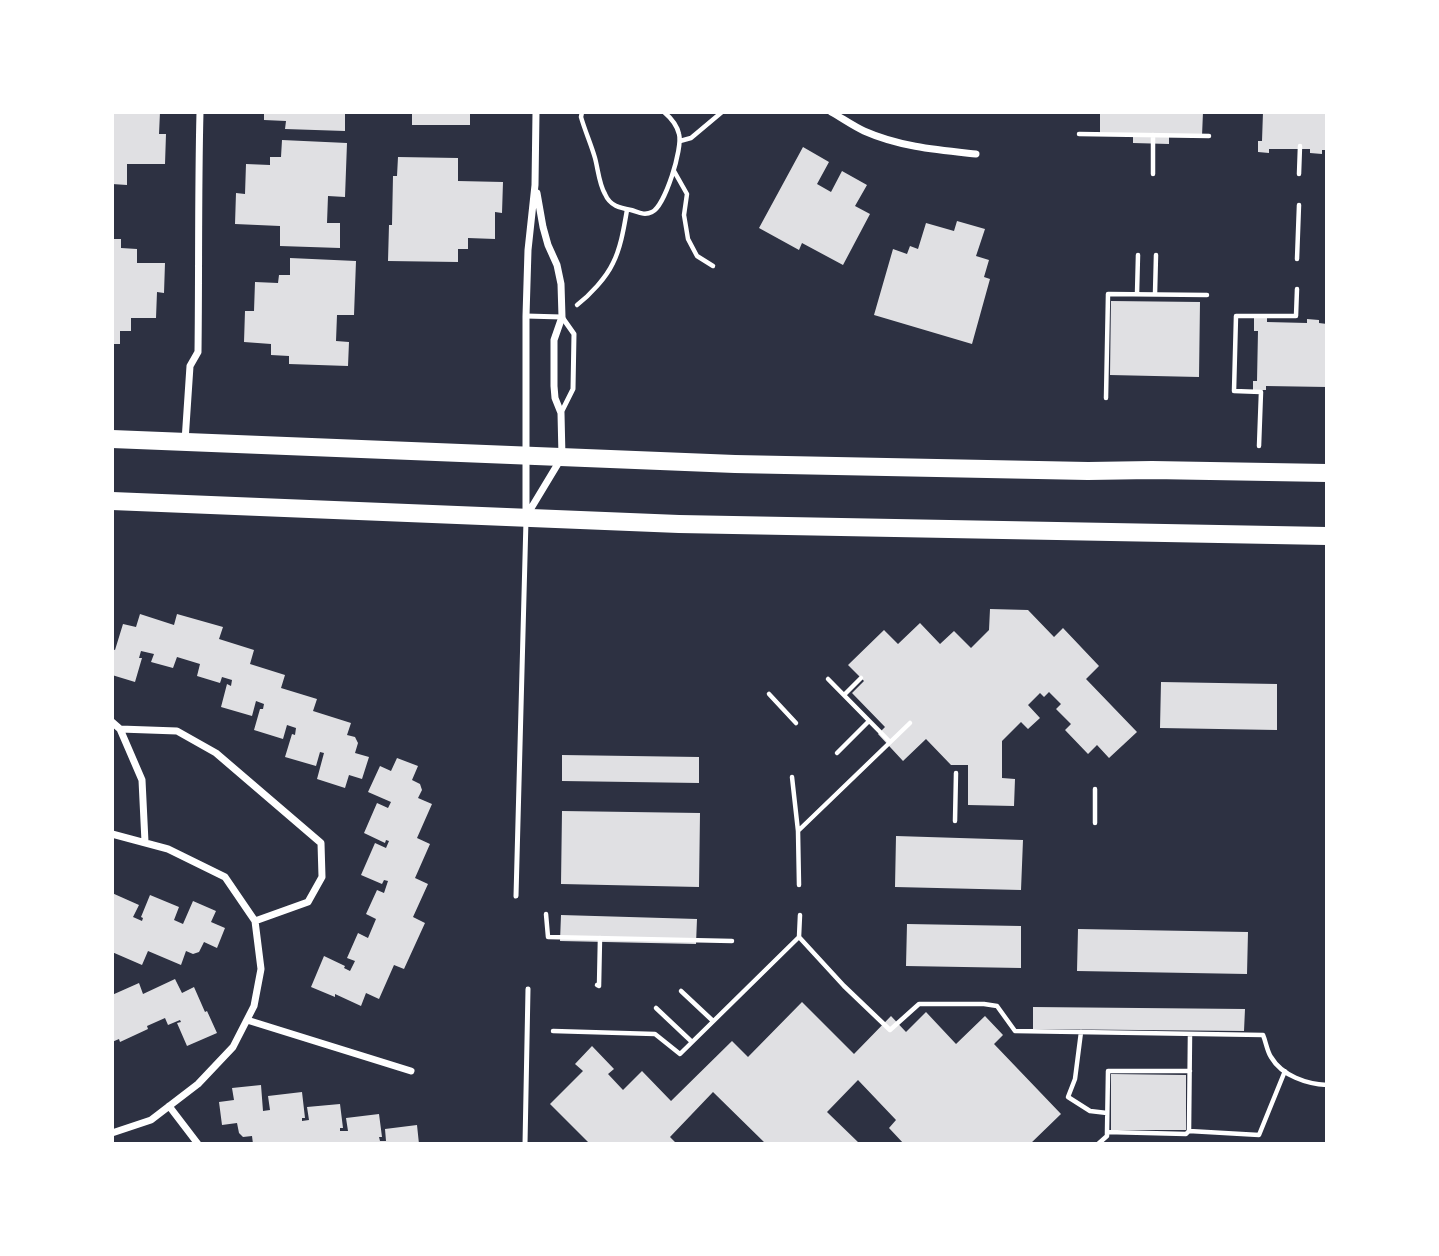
<!DOCTYPE html>
<style>
body{margin:0}
#map{position:relative;width:1439px;height:1256px;overflow:hidden;background:#2d3142;font-family:"PT Sans Narrow",sans-serif}
canvas{display:block}
.frame{position:absolute;inset:0;border:114px solid #fff;pointer-events:none}
</style>
<div id="map">
<canvas width="1439" height="1256"></canvas>
<div class="frame"></div>
</div>
<script>
const ctx = document.querySelector('canvas').getContext('2d');
ctx.lineJoin = 'round';
function fill(path, color) {
  ctx.fillStyle = color;
  ctx.fill(path, 'evenodd');
}
function strokePath(path, color, width, dash) {
  ctx.strokeStyle = color;
  ctx.lineWidth = width;
  ctx.lineCap = dash ? 'butt' : 'round';
  ctx.setLineDash(dash || []);
  ctx.stroke(path);
}
const building = new Path2D(`
 M112 112H160L159 134H166L165 164H127V185L112 184Z
 M264 112H345V131L285 129 286 121 264 120Z
 M412 112H470V125H412Z
 M1100 112H1203L1202 136 1169 135V144L1133 143V136L1100 135Z
 M1263 112H1327V150H1322V154L1310 153V149H1269V153L1258 152V141H1262Z
 M282 140 347 143 345 197 328 196 327 223H340V248L280 246V226L235 224 236 193 245 194 246 164 270 165V157H281Z
 M803 147 829 162 817 184 831 192 842 171 867 185 855 206 870 214 843 265 802 243 799 250 759 228Z
 M398 157 458 158V181L503 182 502 213 495 212V239L468 238V249H458V262L388 261 389 225H392L393 176H397Z
 M957 221 985 229 976 256 989 260 984 277 990 279 972 344 874 315 893 249 907 254 910 246 918 249 926 223 954 231Z
 M112 239H121V248L137 249V263H165L164 293 157 292 156 318H131V331H120V344H112Z
 M290 258 356 261 354 315H337L336 341 349 342 348 366 289 364V356L271 355V344L244 342 245 311H254L255 282 278 283 279 275H290Z
 M1111 301 1200 302 1199 377 1110 375Z
 M1254 318H1267V322L1307 323V319L1319 320V323L1327 324V387L1266 386V390H1253V381H1257L1258 331H1254Z
 M990 609 1028 610 1054 637 1063 628 1099 666 1086 679 1137 732 1109 758 1097 745 1088 754 1065 730 1071 724 1056 709 1061 704 1049 692 1044 697 1040 693 1028 705 1040 718 1028 729 1021 722 1002 741V778L1015 779 1014 806 968 805V765H951L926 739 903 761 878 734 885 727 852 693 864 681 848 665 884 630 898 644 920 623 940 644 954 631 971 648 989 630Z
 M140 614 174 625 177 614 223 627 219 639 254 650 250 664 285 675 281 688 317 699 313 711 351 723 347 735 355 737 358 743 355 753 369 757 362 779 349 775 345 788 317 779 324 753 320 752 316 766 285 757 292 734 295 735 296 728 287 725 283 739 254 730 260 709H263L264 704 256 701 252 716 221 707 227 684 231 686 232 680 222 677 220 683 197 676 200 664 177 657 173 668 151 662 154 654 141 651 139 658H142L135 682 112 675V649L115 650 123 624 136 627Z
 M1161 682 1277 684V730L1160 728Z
 M562 755 699 757V783L562 781Z
 M397 758 418 766 412 780 420 784 422 790 418 798 432 804 417 838 430 844 415 878 428 884 413 917 425 923 404 969 394 965 379 999 366 993 361 1006 335 994V997L311 987 324 956 345 966 344 968 350 971 355 961 347 958 358 933 368 938 376 919 366 914 377 890 384 893 388 881 384 880 382 884 361 875 375 843 386 848 389 841 386 840 385 843 364 833 377 803 388 808 391 802 368 792 380 766 391 771Z
 M562 811 700 813 699 887 561 884Z
 M896 836 1023 840 1021 890 895 887Z
 M112 893 139 905 133 917 142 921 143 918 141 917 150 895 179 907 174 920 183 924 193 901 216 911 211 922 225 928 217 948 204 942 199 952 193 954 186 951 181 965 148 951 142 965 112 952Z
 M561 915 697 919 696 944 560 941Z
 M907 924 1021 926V968L906 966Z
 M1078 929 1248 932 1247 974 1077 971Z
 M175 979 182 993 194 987 205 1012 207 1011 217 1033 187 1046 177 1023 181 1022 180 1020 168 1025 165 1018 147 1026 148 1029 120 1042 119 1039 112 1042V995L139 983 143 994Z
 M802 1002 854 1054 891 1016 906 1032 926 1012 956 1044 985 1016 1003 1035 994 1044 1061 1114 1030 1144H904L889 1128 896 1120 858 1080 827 1112 860 1144H766L713 1092 670 1137 677 1144H590L550 1104 583 1071 575 1064 592 1046 614 1069 608 1074 623 1090 642 1071 671 1101 732 1041 748 1057Z
 M1033 1007 1245 1009 1244 1031 1033 1029Z
 M1111 1074 1186 1075V1130H1111Z
 M261 1085 263 1111 270 1110 268 1096 302 1092 305 1118H302V1121L309 1120 307 1107 340 1104 343 1128H340V1131H348L346 1118 379 1114 382 1137H379L380 1141H386L385 1129 417 1125 419 1144H253L252 1136 243 1137 239 1133 237 1123 222 1125 219 1102 234 1100 232 1088Z`);
const path = new Path2D(`
 M582 112 581 117C585 131 591 144 595 158 598 169 599 184 605 194 610 206 620 208 631 210 638 212 644 216 652 212 665 206 683 148 679 134 677 125 671 118 664 112
 M1079 134 1209 136
 M680 141 691 138 722 112
 M674 171 687 194 684 215 688 239 697 256 713 266
 M1153 174V135
 M1299 174 1300 146
 M1297 259 1299 205
 M1137 294 1138 255
 M1155 294 1156 255
 M577 305C590 295 606 278 613 263 621 247 624 227 627 210
 M1106 398 1108 294 1207 295
 M1259 446 1261 392 1234 391 1236 316H1296L1297 289
 M828 679 890 742
 M769 694 796 723
 M844 695 861 678
 M837 753 869 721
 M792 777 798 831 799 885
 M955 821 956 773
 M1095 823V789
 M798 831 910 723
 M546 914 548 937 732 941
 M799 937 844 986 890 1030 919 1004H984L997 1006 1015 1031 1263 1035C1266 1042 1267 1051 1271 1057 1282 1076 1307 1084 1327 1085
 M597 985 599 986 600 938
 M681 991 713 1021
 M656 1008 692 1042
 M553 1031 655 1034 680 1054 799 937 800 915
 M1081 1032 1075 1079 1068 1097 1090 1111 1107 1113
 M1190 1034 1189 1131 1259 1135 1285 1071
 M1189 1131 1186 1134 1107 1132 1108 1071H1190
 M1098 1144 1107 1136V1132`);
const service = new Path2D(`
 M526 316 562 317 574 334 573 389 561 413
 M516 896 526 520
 M525 1144 528 989`);
const minor = new Path2D(`
 M831 112C842 118 853 126 864 131 900 147 938 150 976 154
 M185 441 190 366 198 352C199 272 198 192 200 112
 M527 515 562 457 561 413 555 398 554 386V340L562 317 561 284 557 265 548 245 543 227 537 193
 M526 517V316L528 250 535 185 536 112
 M112 722 120 729 142 780 145 842
 M120 729 177 731 216 753 321 843 322 877 308 902 255 921
 M112 834 168 849 225 877 255 921 261 969 254 1006 233 1047 198 1084 151 1120 112 1133
 M247 1020 411 1071
 M169 1106 198 1144`);
const primary = new Path2D(`
 M112 439 735 464 1088 471 1152 470 1327 473
 M112 501 679 524 1327 536`);
fill(building, '#e0e0e3');
strokePath(path, '#fff', 4.5);
strokePath(service, '#fff', 5);
strokePath(minor, '#fff', 7);
strokePath(primary, '#fff', 18);
</script>
